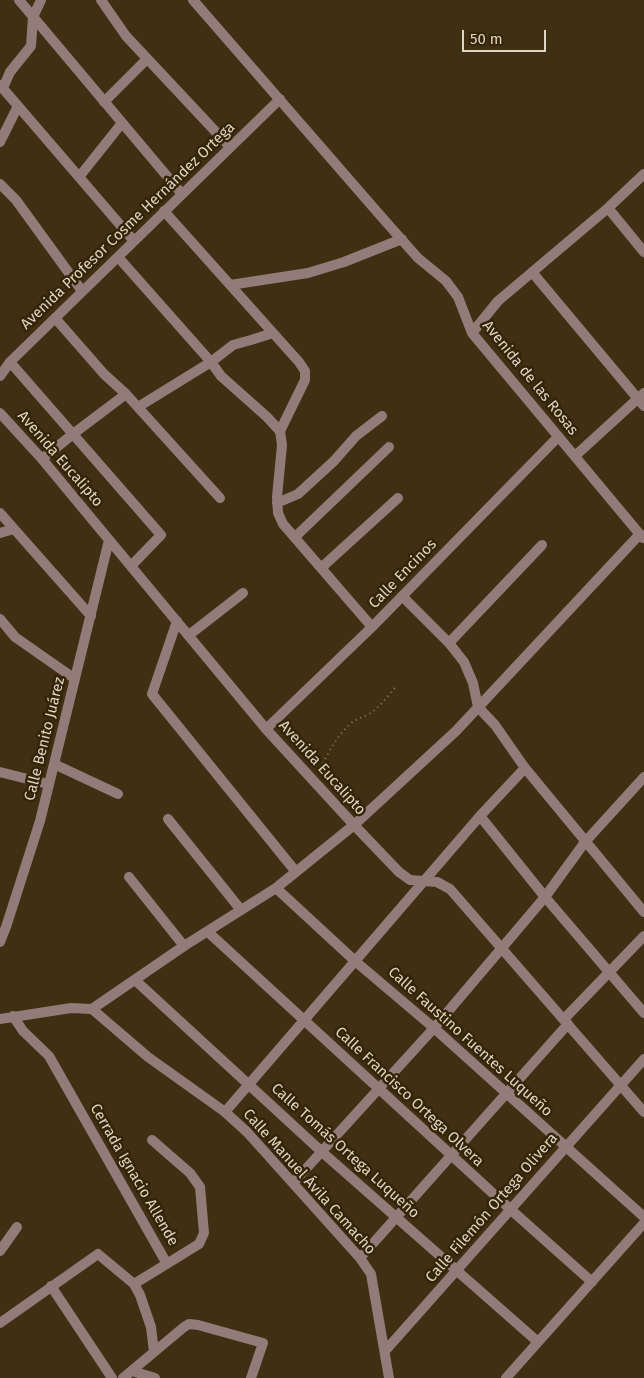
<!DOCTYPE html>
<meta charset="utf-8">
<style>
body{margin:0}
#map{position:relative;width:644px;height:1378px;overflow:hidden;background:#3f2f13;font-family:"Fira Sans",sans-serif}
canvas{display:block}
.scale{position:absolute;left:462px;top:30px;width:84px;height:22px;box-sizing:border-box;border:2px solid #dfd5c5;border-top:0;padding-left:6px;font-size:15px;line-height:18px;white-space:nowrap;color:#dfd5c5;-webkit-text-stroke:4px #352508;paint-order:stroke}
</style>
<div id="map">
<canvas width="644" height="1378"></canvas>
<div class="scale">50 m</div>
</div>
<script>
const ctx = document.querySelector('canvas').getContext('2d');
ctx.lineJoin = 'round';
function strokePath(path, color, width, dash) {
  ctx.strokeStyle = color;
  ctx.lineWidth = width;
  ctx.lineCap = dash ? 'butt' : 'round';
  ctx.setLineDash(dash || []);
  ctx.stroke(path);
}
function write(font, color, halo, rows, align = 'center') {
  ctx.font = font + ' "Fira Sans",sans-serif';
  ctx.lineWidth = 5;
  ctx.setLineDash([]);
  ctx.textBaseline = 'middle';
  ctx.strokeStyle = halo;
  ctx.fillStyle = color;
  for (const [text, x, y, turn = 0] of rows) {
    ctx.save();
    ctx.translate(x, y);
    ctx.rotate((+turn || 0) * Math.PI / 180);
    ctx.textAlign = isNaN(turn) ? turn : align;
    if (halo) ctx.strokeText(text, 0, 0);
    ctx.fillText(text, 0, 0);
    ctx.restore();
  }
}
const path = new Path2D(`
 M318 772C327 756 335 738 349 725 355 719 362 718 369 714 380 707 389 695 397 685`);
const street = new Path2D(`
 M19 0 182 194
 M101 0 126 36 230 147
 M193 0 386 222 418 258 446 281 458 297 472 333 643 538
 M0 85 134 241
 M3 88 10 72 31 46 33 17 41 0
 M104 102 147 59
 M0 142 18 106
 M79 177 122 123
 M0 184 16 200 82 291
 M608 208 644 252
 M164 211 299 362 305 371V380L280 431
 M118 257 211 362 221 376 267 417 280 431 282 445 277 497 278 513 283 524 372 627
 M532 272 644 406
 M230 285 308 273 344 262 402 239
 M55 318 104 374 126 394 220 498
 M472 333 498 301 608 208 644 174
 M10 362 161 535 131 566
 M0 376 10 362 280 99
 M138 407 211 362 233 345 251 340 273 333
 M0 413 42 459 266 729 354 825 399 872 410 880 437 882 450 889 644 1112
 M575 456 644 393
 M42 459 73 434 126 394
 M277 503 298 494 334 461 356 436 382 416
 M0 513 91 616
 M0 533 14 529
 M295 537 389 447
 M321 568 398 498
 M402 596 449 643 464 662 473 683 478 707 495 725 525 768 644 912
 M0 619 15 637 75 679
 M177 621 152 694 296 872
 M189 635 243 593
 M449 643 542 545
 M266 729 372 627 558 437
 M54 764 118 794
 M0 772 48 784
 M480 816 545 897 644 1013
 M168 819 241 910
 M129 877 184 946
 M276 888 355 961 434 1028 644 1217
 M208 932 510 1209 592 1282
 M0 942 6 927 40 821 109 540
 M135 980 322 1152 538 1342
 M92 1009 148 1057 225 1112 247 1132 360 1258 371 1274 389 1378
 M13 1016 23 1031 49 1056 167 1264
 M0 1019 71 1008 92 1009 184 946 276 888 354 825 456 731 640 534
 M564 1019 644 936
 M225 1112 480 816 525 768
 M293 1183 434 1028 545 897 585 842 644 777
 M0 1251 17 1227
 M360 1258 568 1024
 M134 1284 199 1244 204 1233 200 1187 190 1173 152 1140
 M51 1286 112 1378
 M0 1323 98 1254 134 1284 140 1295 151 1327 154 1352
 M385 1351 644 1059
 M132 1371 155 1378
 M123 1378 184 1327 189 1324 198 1325 263 1343 251 1378
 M506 1378 644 1223`);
const streetNames = [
 ["Avenida Profesor Cosme Hernández Ortega",128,226,-44],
 ["Avenida de las Rosas",530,378,51],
 ["Avenida Eucalipto",60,459,49],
 ["Calle Encinos",403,574,-46],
 ["Calle Benito Juárez",45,739,-76],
 ["Avenida Eucalipto",322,768,48],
 ["Calle Faustino Fuentes Luqueño",470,1042,42],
 ["Calle Francisco Ortega Olvera",409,1097,43],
 ["Calle Tomás Ortega Luqueño",345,1151,42],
 ["Cerrada Ignacio Allende",134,1175,60],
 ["Calle Manuel Ávila Camacho",309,1182,48],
 ["Calle Filemón Ortega Olivera",492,1208,-49]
];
strokePath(path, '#8b7e68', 2, [1, 4]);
strokePath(street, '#937b7a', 10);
write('15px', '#dfd5c5', '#352508', streetNames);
</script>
